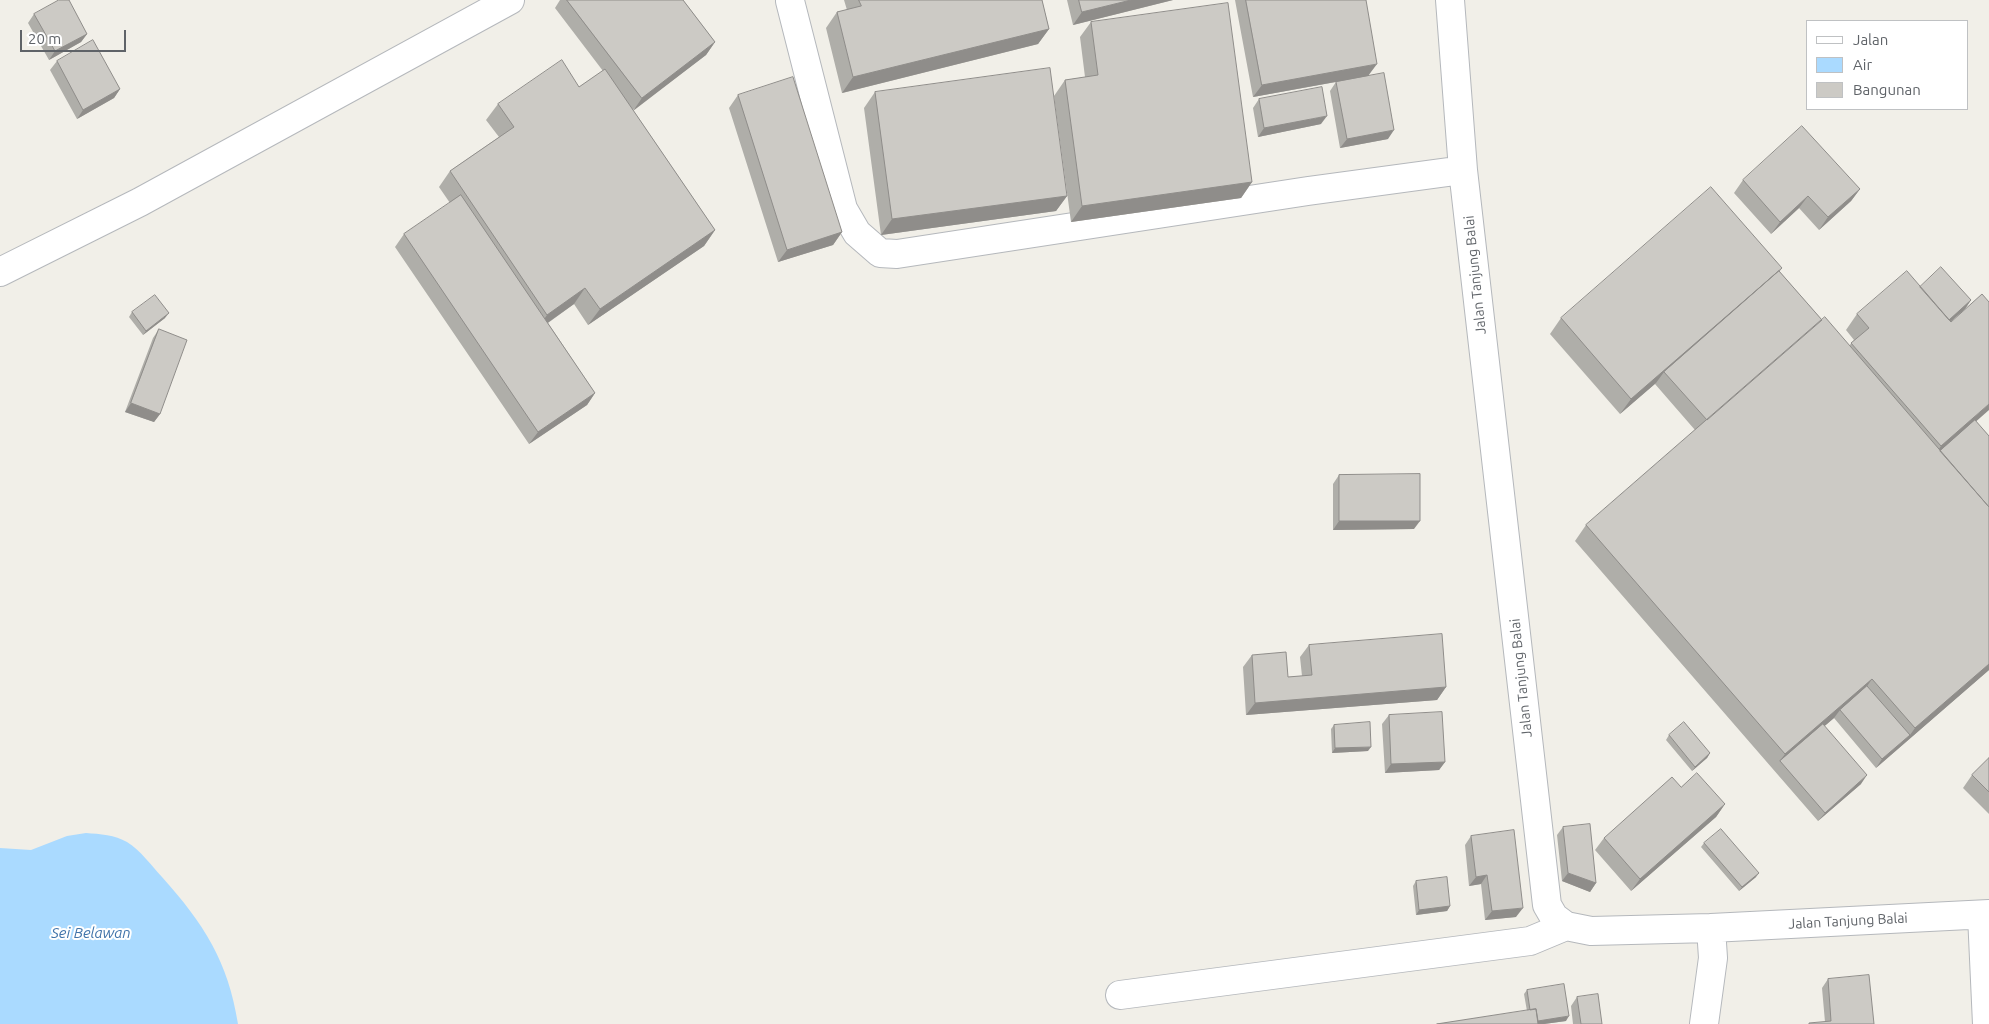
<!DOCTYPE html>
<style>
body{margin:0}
#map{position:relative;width:1989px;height:1024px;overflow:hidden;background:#f1efe8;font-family:Ubuntu,sans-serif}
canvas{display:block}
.legend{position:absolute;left:1806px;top:20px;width:162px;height:90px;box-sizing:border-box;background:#fff;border:1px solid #bfc1c3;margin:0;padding:6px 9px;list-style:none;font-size:15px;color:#5f6368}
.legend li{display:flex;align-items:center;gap:10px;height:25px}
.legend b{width:25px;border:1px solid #bfc1c3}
.scale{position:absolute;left:20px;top:30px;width:106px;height:22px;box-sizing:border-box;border:2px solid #5f6368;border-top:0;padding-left:6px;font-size:15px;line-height:18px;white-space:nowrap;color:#5f6368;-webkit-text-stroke:4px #fff;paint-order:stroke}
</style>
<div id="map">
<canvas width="1989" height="1024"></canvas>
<ul class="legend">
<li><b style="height:6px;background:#fff"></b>Jalan</li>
<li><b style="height:14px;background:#aadaff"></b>Air</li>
<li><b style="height:14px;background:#cccac5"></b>Bangunan</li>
</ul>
<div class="scale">20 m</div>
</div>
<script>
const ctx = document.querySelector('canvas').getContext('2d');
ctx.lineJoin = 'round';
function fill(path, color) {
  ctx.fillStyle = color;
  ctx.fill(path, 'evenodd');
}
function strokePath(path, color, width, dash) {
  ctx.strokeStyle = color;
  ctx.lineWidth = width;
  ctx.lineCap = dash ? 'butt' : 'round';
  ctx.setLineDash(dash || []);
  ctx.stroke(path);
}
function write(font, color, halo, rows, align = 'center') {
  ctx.font = font + ' Ubuntu,sans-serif';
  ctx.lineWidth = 4;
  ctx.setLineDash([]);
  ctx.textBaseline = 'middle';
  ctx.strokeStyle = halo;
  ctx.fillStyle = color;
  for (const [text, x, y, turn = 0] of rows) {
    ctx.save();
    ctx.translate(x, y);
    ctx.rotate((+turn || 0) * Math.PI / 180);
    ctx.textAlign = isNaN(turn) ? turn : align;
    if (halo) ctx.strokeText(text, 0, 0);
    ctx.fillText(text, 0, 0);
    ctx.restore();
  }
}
const water = new Path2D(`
 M86 833C100 834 115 835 127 842 141 851 151 865 162 877 204 924 228 961 238 1024H0V848L31 850 67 836Z`);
const minor = new Path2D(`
 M1450 0 1463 170 1547 905 1554 917 1566 926 1591 931 1711 928 1989 914
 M790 1 843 209 857 233 880 253 897 254 1308 191 1463 170
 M0 272 140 202 510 0
 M1982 915 1987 1024
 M1120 995 1530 941 1566 926
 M1704 1024 1713 958 1711 928`);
const wall = new Path2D(`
 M560 0H683L715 42 706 55 633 110 715 230 704 246 588 325 574 304 548 323 595 393 587 405 529 444 395 247 404 234 450 203 439 187 450 171 499 137 486 120 498 104 579 87 603 71 555 8Z
 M844 0H1042L1049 29 1038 44 842 93 826 28 837 12 847 10Z
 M1067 0H1173L1073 25Z
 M1235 0H1366L1368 76 1388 139 1340 148 1330 91 1336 82 1253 97Z
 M34 14 87 34 81 42 49 60 28 23Z
 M1091 22 1252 182 1241 198 1071 222 1054 96 1065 80 1085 77 1080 37Z
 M57 61 120 89 114 98 77 119 50 70Z
 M875 92 1067 196 1056 211 881 235 864 108Z
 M738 95 842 232 833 245 778 262 729 108Z
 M1259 99 1321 124 1258 137 1253 108Z
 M1743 180 1860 189 1851 201 1819 230 1799 208 1771 234 1734 193Z
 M1779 271 1822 320 1849 346 1854 340 1846 330 1857 314 1920 287 1971 300 1965 309 1951 321 1976 422 1989 436V670L1876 768 1834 718 1824 726 1861 784 1818 821 1575 541 1586 525 1695 430 1655 384 1656 383 1620 414 1550 334 1561 318Z
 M132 312 165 318 143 335 129 317Z
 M159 329 160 414 154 422 125 412 153 338Z
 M1339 475 1414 529 1333 530V484Z
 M1309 645 1446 687 1437 700 1246 715 1243 667 1252 655 1288 677 1302 676 1300 657Z
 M1389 715 1445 762 1439 770 1385 773 1382 724Z
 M1334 725 1368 751 1332 753 1331 729Z
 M1669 735 1710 753 1707 758 1692 771 1666 740Z
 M1989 758V814L1963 788 1972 775Z
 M1681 787 1725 804 1716 817 1631 891 1595 850 1604 838Z
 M1563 827 1596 883 1590 892 1562 881 1557 835Z
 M1471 836 1516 917 1485 920 1481 884 1469 886 1465 845Z
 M1704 843 1756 877 1739 891 1701 847Z
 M1416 881 1450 906 1447 911 1416 915 1413 886Z
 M1828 979 1874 1024H1808L1825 1022 1822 988Z
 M1527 990 1566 1021 1544 1024H1437L1527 1011 1524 994Z
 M1577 997 1602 1024H1573L1571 1006Z`);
const shadedWall = new Path2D(`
 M1131 0H1173L1073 25 1082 12Z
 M1049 29 1038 44 842 93 853 77Z
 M87 34 81 42 49 60 55 51Z
 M715 42 706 55 633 111 642 98Z
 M1377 64 1368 76 1253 97 1262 85Z
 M120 89 114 98 77 119 83 110Z
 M1327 116 1321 124 1258 137 1264 128Z
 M1394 130 1388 139 1340 148 1347 139Z
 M1252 182 1241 198 1071 222 1082 206Z
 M1860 189 1851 201 1819 230 1828 217Z
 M1067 196 1056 211 881 235 892 219Z
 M1808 196 1799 208 1771 234 1780 222Z
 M715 230 704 246 588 325 600 309Z
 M842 232 833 245 778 262 787 250Z
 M1782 268 1770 284 1664 372 1656 383 1620 414 1631 399Z
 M585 288 574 304 536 331 547 315Z
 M1971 300 1965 309 1939 332 1945 323Z
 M169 313 165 318 143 335 146 331Z
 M595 393 587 405 529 444 538 432Z
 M131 403 160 414 154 422 125 412Z
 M1989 404V410L1930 462 1941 446Z
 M1339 521H1420L1414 529 1333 530Z
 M1989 664V670L1876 768 1882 759 1910 735 1915 728Z
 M1872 679 1861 695 1840 710 1834 718 1782 763 1780 761 1785 754Z
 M1446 687 1437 700 1246 715 1255 703Z
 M1371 747 1368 751 1332 753 1335 748Z
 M1710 753 1707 758 1692 771 1695 767Z
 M1445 762 1439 770 1385 773 1391 764Z
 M1867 775 1861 784 1818 821 1825 813Z
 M1725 804 1716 817 1631 891 1640 879Z
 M1568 873 1596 883 1590 892 1562 881Z
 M1759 873 1756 877 1739 891 1742 887Z
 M1487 875 1481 884 1469 886 1476 877Z
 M1450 906 1447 911 1416 915 1419 910Z
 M1523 908 1516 917 1485 920 1492 911Z
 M1569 1016 1566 1021 1544 1024H1530L1532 1022Z`);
const building = new Path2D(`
 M59 0H69L87 34 55 51 34 14Z
 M567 0H683L715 42 642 98Z
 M859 0H1042L1049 29 853 77 837 12 861 6Z
 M1079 0H1131L1082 12Z
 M1246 0H1366L1377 64 1262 85Z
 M1228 3 1252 182 1082 206 1065 80 1098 75 1091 22Z
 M93 40 120 89 83 110 57 61Z
 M562 60 579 87 605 69 715 230 600 309 585 288 547 315 450 171 514 127 498 104Z
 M1050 68 1067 196 892 219 875 92Z
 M1384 73 1394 130 1347 139 1336 82Z
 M793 77 842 232 787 250 738 95Z
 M1322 87 1327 116 1264 128 1259 99Z
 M1802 126 1860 189 1828 217 1808 196 1780 222 1743 180Z
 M1711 187 1782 268 1631 399 1561 318Z
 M461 195 595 393 538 432 404 234Z
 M1941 267 1971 300 1949 320 1920 287Z
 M1779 271 1822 320 1707 420 1664 372Z
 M1907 271 1951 322 1982 294 1989 302V404L1941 446 1851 343 1869 328 1857 314Z
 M155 295 169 313 146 331 132 312Z
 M1825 317 1989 507V664L1915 728 1872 679 1785 754 1586 525Z
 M159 329 187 340 160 414 131 403Z
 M1975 420 1989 436V507L1940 451Z
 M1420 474V521H1339V475Z
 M1442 634 1446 687 1255 703 1252 655 1286 652 1288 677 1312 675 1309 645Z
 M1867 686 1910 735 1882 759 1840 710Z
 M1442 712 1445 762 1391 764 1389 715Z
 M1370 722 1371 747 1335 748 1334 725Z
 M1684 722 1710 753 1695 767 1669 735Z
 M1823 724 1867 775 1825 813 1780 761Z
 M1989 758V792L1972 775Z
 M1697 773 1725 804 1640 879 1604 838 1672 777 1681 787Z
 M1590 824 1596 883 1568 873 1563 827Z
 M1721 829 1759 873 1742 887 1704 843Z
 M1514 830 1523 908 1492 911 1487 875 1476 877 1471 836Z
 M1447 877 1450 906 1419 910 1416 881Z
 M1869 975 1874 1024H1809V1023L1831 1021 1828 979Z
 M1564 984 1569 1016 1538 1021 1536 1009 1530 1010 1527 990Z
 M1598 994 1602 1024H1581L1577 997Z
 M1536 1009 1538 1024H1437Z`);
const streetNames = [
 ["Jalan Tanjung Balai",1475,275,-96],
 ["Jalan Tanjung Balai",1521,678,-96],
 ["Jalan Tanjung Balai",1848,921,-3]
];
const waterNames = [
 ["Sei Belawan",91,933]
];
fill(water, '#aadaff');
strokePath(minor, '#b5b8bc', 30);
strokePath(minor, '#fff', 28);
fill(wall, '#afaea9');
fill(shadedWall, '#8f8d8a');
fill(building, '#cccac5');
strokePath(building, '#8f8d8a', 1);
write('14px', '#5f6368', '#fff', streetNames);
write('italic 15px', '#4174aa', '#fff', waterNames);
</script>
